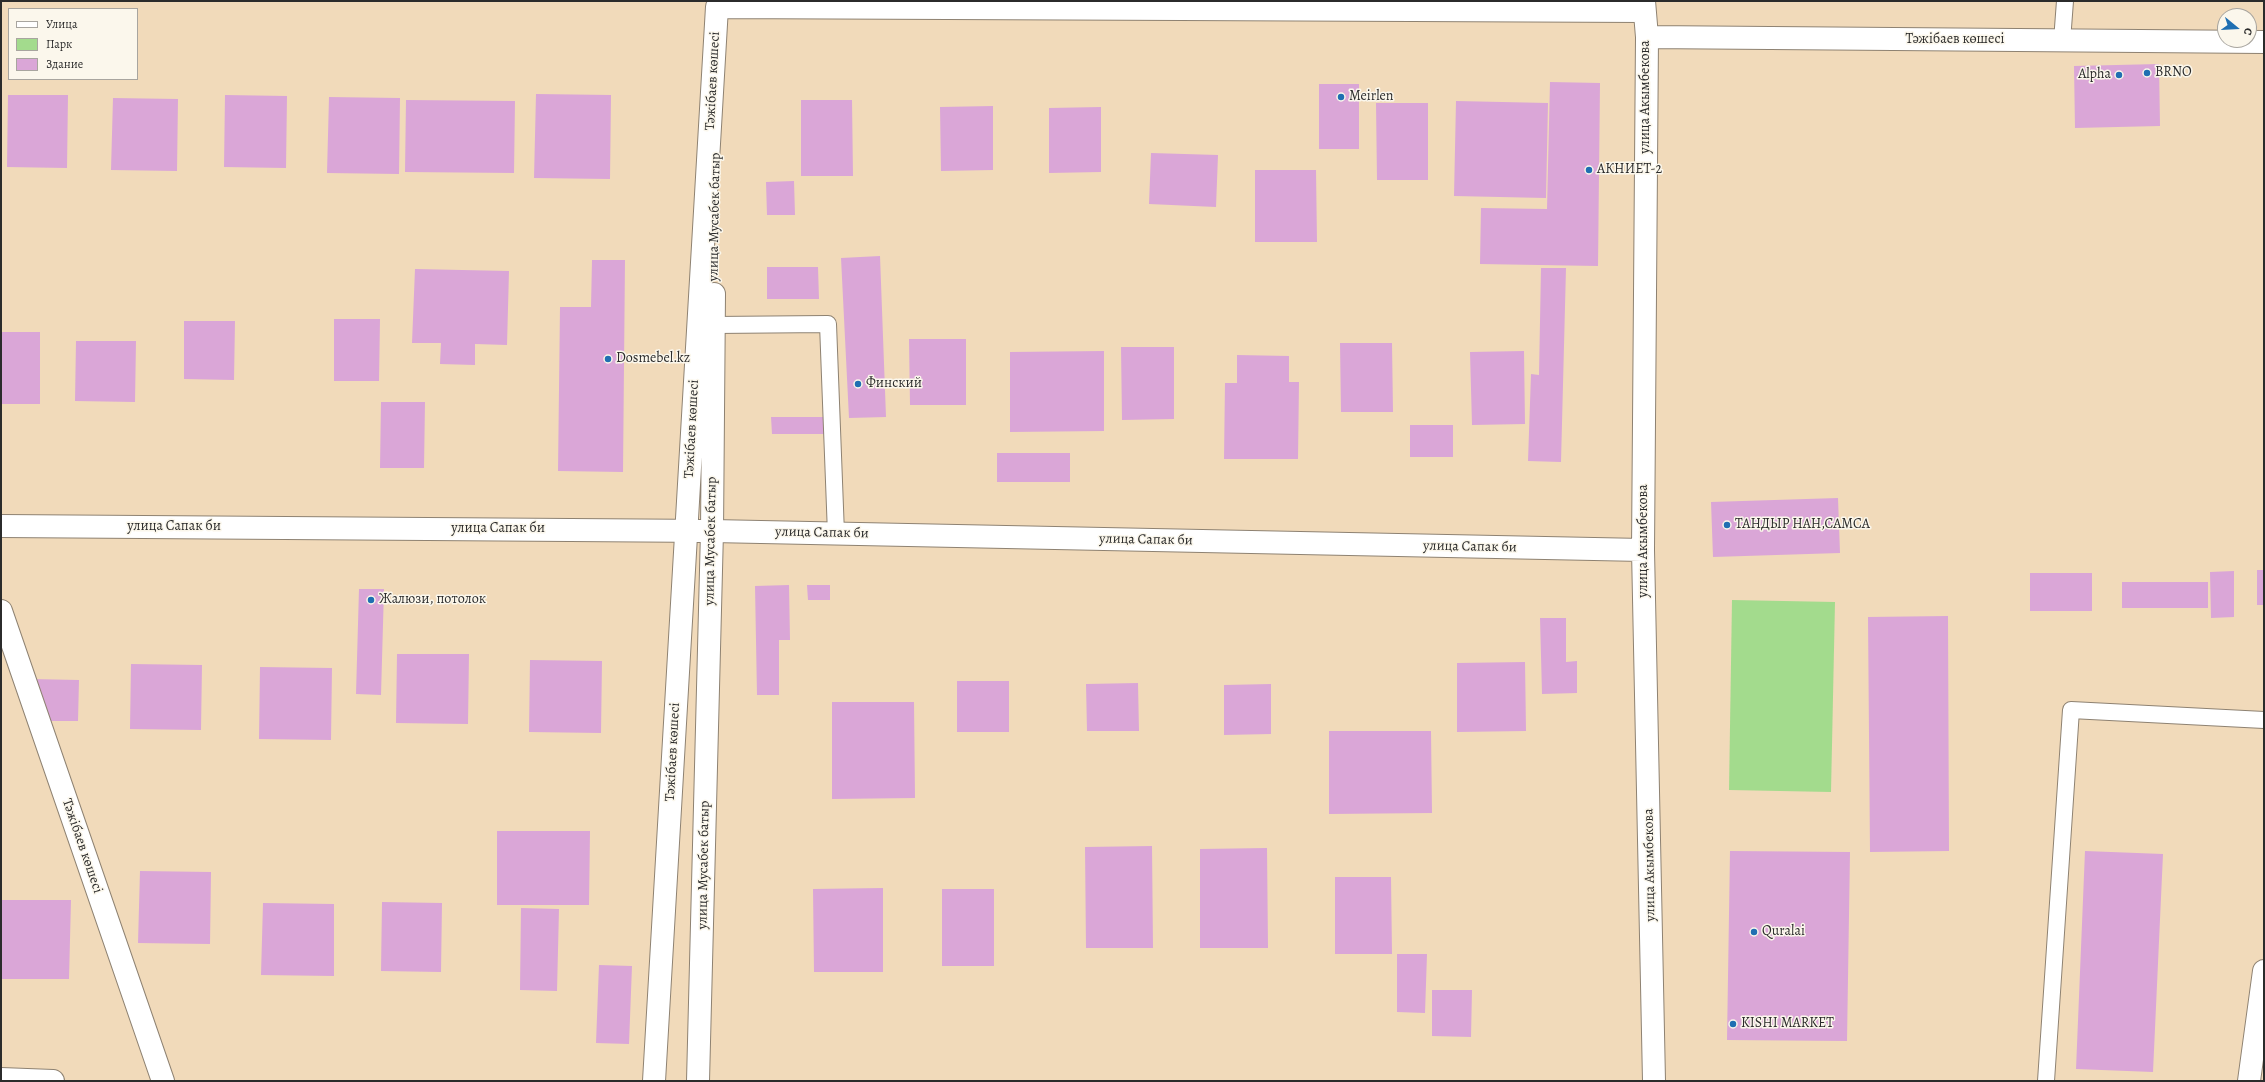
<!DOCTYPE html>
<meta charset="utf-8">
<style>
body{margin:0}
#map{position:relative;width:2265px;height:1082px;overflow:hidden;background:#f1daba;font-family:Alegreya,serif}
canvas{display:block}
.frame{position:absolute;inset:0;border:2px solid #2b2b2b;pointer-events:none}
.legend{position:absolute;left:8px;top:8px;width:130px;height:72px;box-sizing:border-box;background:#fbf7ec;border:1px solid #a8a59f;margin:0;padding:5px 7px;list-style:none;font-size:12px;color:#2b2b2b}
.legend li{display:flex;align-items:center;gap:8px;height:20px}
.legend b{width:20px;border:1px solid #a8a59f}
.north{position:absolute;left:2217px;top:8px;width:40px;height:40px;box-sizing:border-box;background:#fbf7ec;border:1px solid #a8a59f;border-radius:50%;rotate:108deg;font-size:11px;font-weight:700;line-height:16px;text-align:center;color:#2b2b2b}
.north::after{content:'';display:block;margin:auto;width:14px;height:18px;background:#1f6fb2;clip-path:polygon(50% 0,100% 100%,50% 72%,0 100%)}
</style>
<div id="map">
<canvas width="2265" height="1082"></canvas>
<div class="frame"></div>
<ul class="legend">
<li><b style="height:5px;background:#fff"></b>Улица</li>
<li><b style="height:11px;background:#a3db8d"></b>Парк</li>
<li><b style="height:11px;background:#daa6d7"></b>Здание</li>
</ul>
<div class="north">С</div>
</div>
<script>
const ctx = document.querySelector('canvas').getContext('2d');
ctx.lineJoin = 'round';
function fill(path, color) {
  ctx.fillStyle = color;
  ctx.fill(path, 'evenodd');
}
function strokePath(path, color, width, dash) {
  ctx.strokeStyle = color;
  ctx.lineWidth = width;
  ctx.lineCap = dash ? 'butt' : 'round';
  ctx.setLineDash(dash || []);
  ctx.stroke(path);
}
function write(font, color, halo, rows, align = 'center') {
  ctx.font = font + ' Alegreya,serif';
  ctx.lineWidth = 3;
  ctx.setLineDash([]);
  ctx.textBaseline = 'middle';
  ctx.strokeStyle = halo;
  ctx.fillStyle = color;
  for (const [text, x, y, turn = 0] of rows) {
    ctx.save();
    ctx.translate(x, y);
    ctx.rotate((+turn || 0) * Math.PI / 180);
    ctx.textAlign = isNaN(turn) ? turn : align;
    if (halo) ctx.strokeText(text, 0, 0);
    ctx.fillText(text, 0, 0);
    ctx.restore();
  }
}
const green = new Path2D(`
 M1732 600 1835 602 1831 792 1729 790Z`);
const building = new Path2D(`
 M2159 64 2160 126 2075 128 2074 66Z
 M1550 82 1600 83 1598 266 1480 264 1481 208 1547 209Z
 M1319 84H1359V149H1319Z
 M536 94 611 95 610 179 534 178Z
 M8 95H68L67 168 7 167Z
 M225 95 287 96 286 168 224 167Z
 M329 97 400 98 399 174 327 173Z
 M113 98 178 99 177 171 111 170Z
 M406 100 515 101 514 173 405 172Z
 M801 100H852L853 176H801Z
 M1456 101 1548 103 1546 198 1454 196Z
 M1376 103H1428V180H1377Z
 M993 106V170L941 171 940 107Z
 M1101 107V172L1049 173V108Z
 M1151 153 1218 155 1216 207 1149 204Z
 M1255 170H1316L1317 242H1255Z
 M794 181 795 215H767L766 182Z
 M880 256 886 417 849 418 841 258Z
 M592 260H625L623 472 558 471 560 307H591Z
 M767 267H818L819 299H767Z
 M1541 268H1566L1561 462 1528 461 1531 374 1539 375Z
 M415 269 509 271 507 345 475 344V365L440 364 441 343H412Z
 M334 319H380L379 381H334Z
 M184 321H235L234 380 184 379Z
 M1 332H40V404H1Z
 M909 339H966V405H910Z
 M76 341H136L135 402 75 401Z
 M1340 343H1392L1393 412H1341Z
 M1121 347H1174V419L1122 420Z
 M1104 351V431L1010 432V352Z
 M1524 351 1525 424 1472 425 1470 352Z
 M1237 355 1289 356V382H1299L1298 459H1224L1225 383H1237Z
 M381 402H425L424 468H380Z
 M771 417H826V434H772Z
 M1410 425H1453V457H1410Z
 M997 453H1070V482H997Z
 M1838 498 1840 553 1713 557 1711 502Z
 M2257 570H2264V605H2257Z
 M2234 571V617L2211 618 2210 572Z
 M2030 573H2092V611H2030Z
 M2122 582H2208V608H2122Z
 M789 585 790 640H779V695H757L755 586Z
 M807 585H830V600H808Z
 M359 589H384L381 695 356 694Z
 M1948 616 1949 851 1870 852 1868 617Z
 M1540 618H1566V662L1577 661V693L1542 694Z
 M397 654H469L468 724 396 723Z
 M530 660 602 661 601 733 529 732Z
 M1525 662 1526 731 1457 732V663Z
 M131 664 202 665 201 730 130 729Z
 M260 667 332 668 331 740 259 739Z
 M30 679 79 680 78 721H29Z
 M957 681H1009V732H957Z
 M1138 683 1139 731H1087L1086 684Z
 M1271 684V734L1224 735V685Z
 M832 702H914L915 798 832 799Z
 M1329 731H1431L1432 813 1329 814Z
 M497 831H590L589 905H497Z
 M1152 846 1153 948H1086L1085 847Z
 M1267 848 1268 948H1200V849Z
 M1730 851 1850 852 1847 1041 1727 1040Z
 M2085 851 2163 854 2153 1072 2076 1069Z
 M140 871 211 872 210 944 138 943Z
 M1335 877H1391L1392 954H1335Z
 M883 888V972H814L813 889Z
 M942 889H994V966H942Z
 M1 900H71L69 979H1Z
 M382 902 442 903 441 972 381 971Z
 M263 903 334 904V976L261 975Z
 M521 908 559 909 557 991 520 990Z
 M1397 954H1427L1425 1013 1397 1012Z
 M599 965 632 966 629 1044 596 1043Z
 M1432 990H1472L1471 1037 1432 1036Z`);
const lane = new Path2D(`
 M2062 41 2065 1
 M714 325 828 324 836 534
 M2046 1081 2071 710 2264 720`);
const street = new Path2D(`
 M1644 1 1647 37 1643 550 1654 1081
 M1647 37 2264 42
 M1 526 712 531 1643 550
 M1 611 163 1081
 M1 1079 53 1081
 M654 1081 717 7 1644 11
 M698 1081 712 531 714 294
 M2249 1081 2264 971`);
const markers = [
 [2147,73,4,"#1f6fb2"],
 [2119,75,4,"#1f6fb2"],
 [1341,97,4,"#1f6fb2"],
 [1589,170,4,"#1f6fb2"],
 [608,359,4,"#1f6fb2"],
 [858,384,4,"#1f6fb2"],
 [1727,525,4,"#1f6fb2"],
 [371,600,4,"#1f6fb2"],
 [1754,932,4,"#1f6fb2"],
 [1733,1024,4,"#1f6fb2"]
];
const streetNames = [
 ["Тәжібаев көшесі",1955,40],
 ["Тәжібаев көшесі",713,81,-87],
 ["улица Акымбекова",1646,97,-90],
 ["улица Мусабек батыр",715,217,-89],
 ["Тәжібаев көшесі",692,429,-87],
 ["улица Сапак би",174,527],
 ["улица Сапак би",498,529],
 ["улица Сапак би",822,533,1],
 ["улица Сапак би",1146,540,1],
 ["улица Мусабек батыр",711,541,-89],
 ["улица Акымбекова",1644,541,-90],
 ["улица Сапак би",1470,547,1],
 ["Тәжібаев көшесі",673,752,-87],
 ["Тәжібаев көшесі",82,846,71],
 ["улица Мусабек батыр",704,865,-89],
 ["улица Акымбекова",1650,865,-91]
];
const poiNames = [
 ["BRNO",2155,73],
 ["Alpha",2111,75,"right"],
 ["Meirlen",1349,97],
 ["АКНИЕТ-2",1597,170],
 ["Dosmebel.kz",616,359],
 ["Финский",866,384],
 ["ТАНДЫР НАН,САМСА",1735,525],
 ["Жалюзи, потолок",379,600],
 ["Quralai",1762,932],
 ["KISHI MARKET",1741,1024]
];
fill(green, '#a3db8d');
fill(building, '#daa6d7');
strokePath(lane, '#8e8272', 18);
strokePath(street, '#8e8272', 24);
strokePath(lane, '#fff', 16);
strokePath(street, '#fff', 22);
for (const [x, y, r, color] of markers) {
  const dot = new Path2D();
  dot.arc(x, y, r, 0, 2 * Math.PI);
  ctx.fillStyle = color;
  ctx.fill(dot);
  strokePath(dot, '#fbf7ec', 1.5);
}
write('14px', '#2b2b2b', '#fbf7ec', streetNames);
write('14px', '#2b2b2b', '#fbf7ec', poiNames, 'left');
</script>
